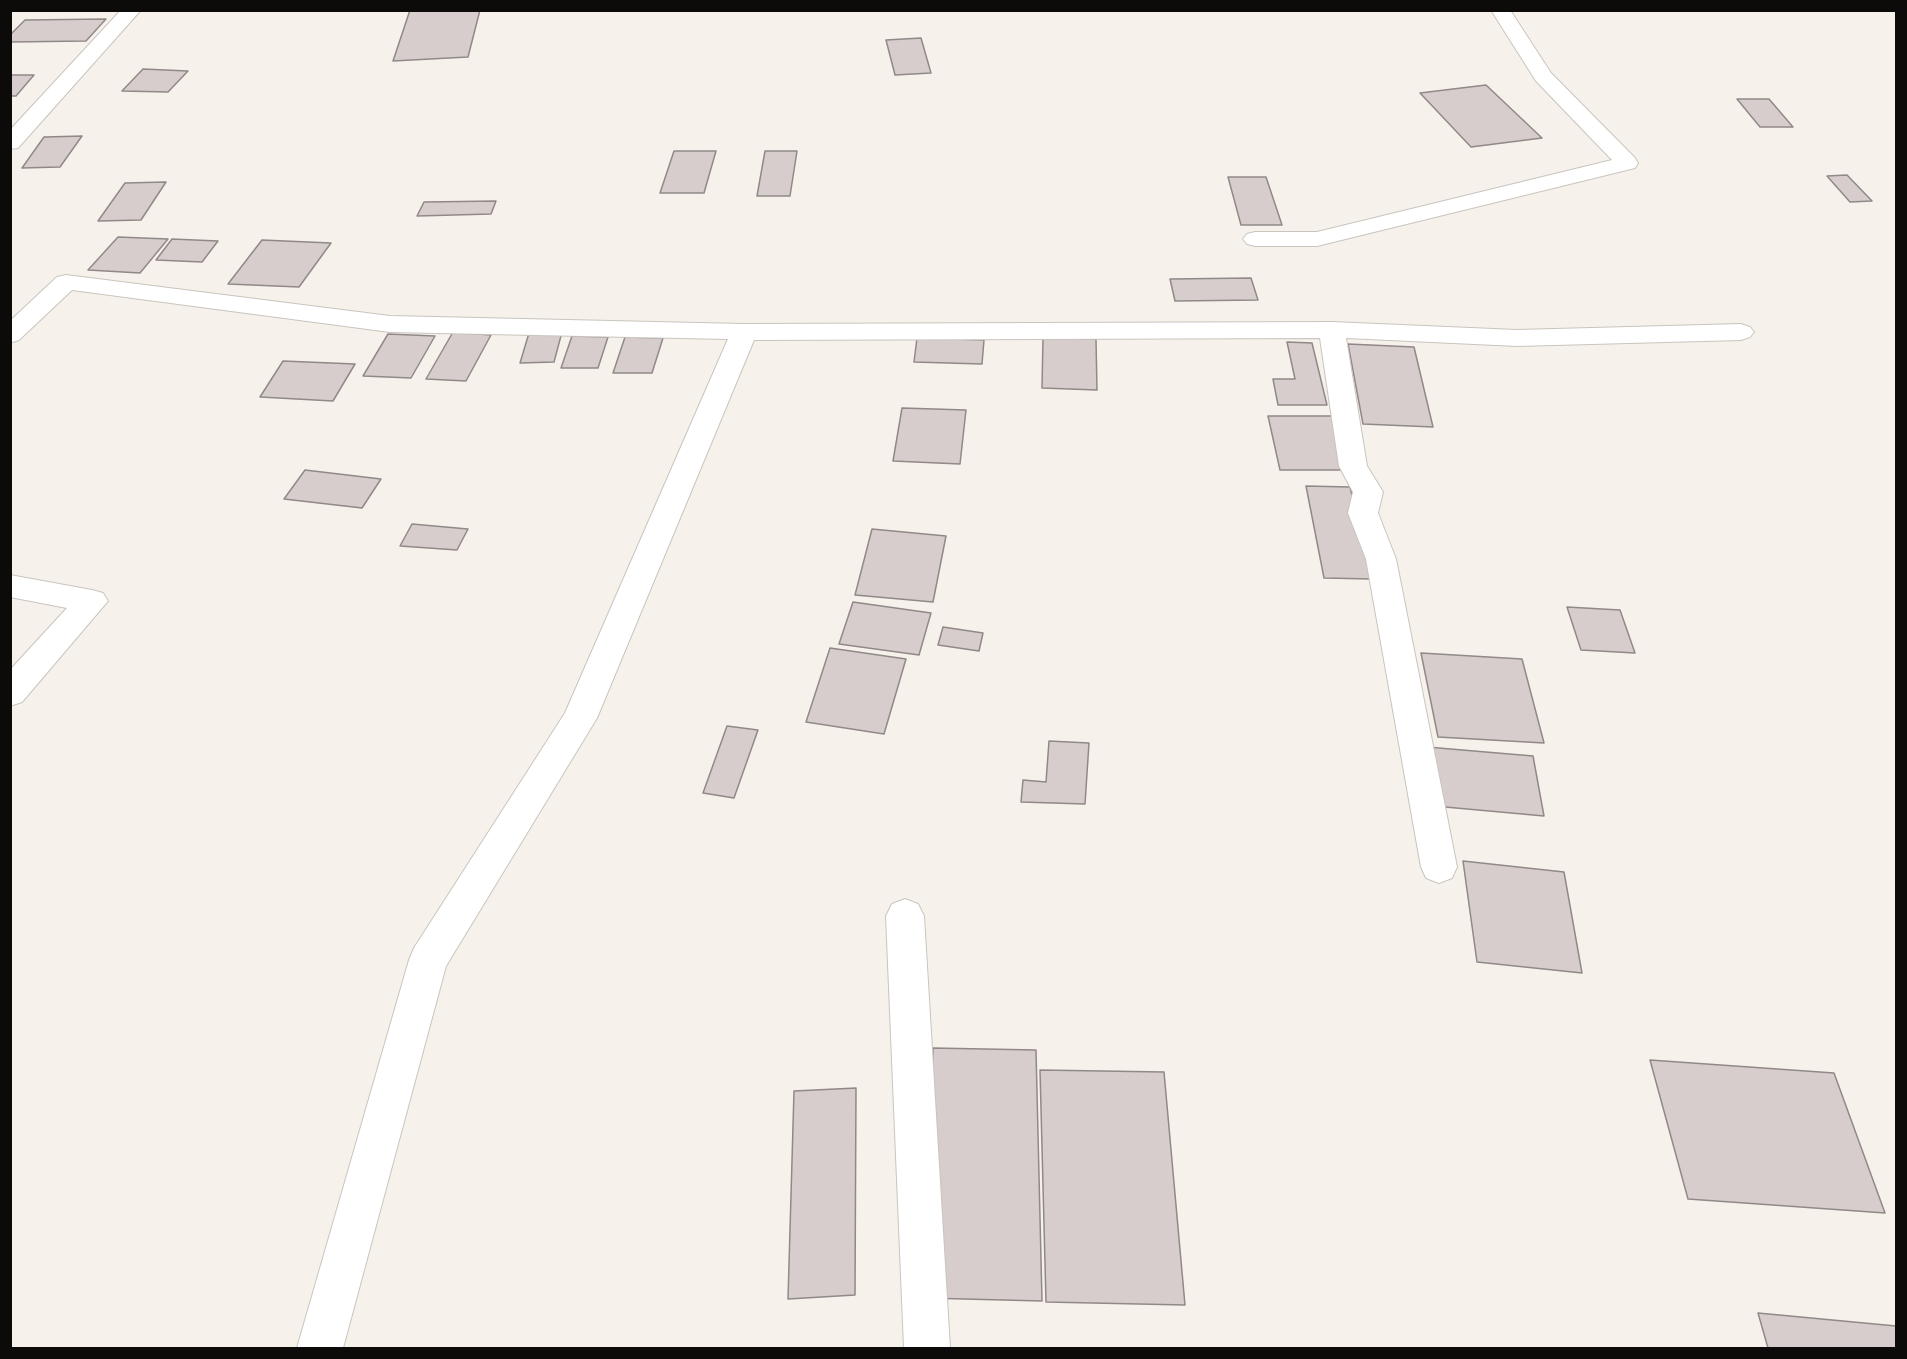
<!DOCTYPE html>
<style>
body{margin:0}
#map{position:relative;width:1907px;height:1359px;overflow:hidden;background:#f6f2eb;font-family:"Exo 2",sans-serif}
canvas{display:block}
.frame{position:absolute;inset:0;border:12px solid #0d0b09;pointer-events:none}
</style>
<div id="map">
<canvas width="1907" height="1359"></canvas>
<div class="frame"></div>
</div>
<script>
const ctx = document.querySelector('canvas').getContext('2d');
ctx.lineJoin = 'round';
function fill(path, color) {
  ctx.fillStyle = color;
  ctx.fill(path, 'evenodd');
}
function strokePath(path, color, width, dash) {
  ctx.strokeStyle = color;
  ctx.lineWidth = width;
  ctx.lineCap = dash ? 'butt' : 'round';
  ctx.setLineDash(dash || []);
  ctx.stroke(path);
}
const building = new Path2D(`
 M410 10H480L468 57 393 61Z
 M106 19 86 41 10 42V35L25 20Z
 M921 38 931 73 895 75 886 40Z
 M143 69 188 71 168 92 122 91Z
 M10 75H34L16 96H10Z
 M1486 85 1542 138 1471 147 1420 93Z
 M1737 99H1769L1793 127H1760Z
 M82 136 60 167 22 168 44 137Z
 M674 151H716L704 193H660Z
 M765 151H797L790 196H757Z
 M1847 175 1872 201 1850 202 1827 176Z
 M1228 177H1266L1282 225H1241Z
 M166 182 141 220 98 221 125 183Z
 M496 201 491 214 417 216 424 202Z
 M118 237 168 239 140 273 88 270Z
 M172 239 218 241 202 262 156 260Z
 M262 240 331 243 299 287 228 284Z
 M1251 278 1258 300 1175 301 1170 279Z
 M453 332 491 335 466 381 426 379Z
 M562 332 554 362 520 363 529 333Z
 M388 334 435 336 411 378 363 376Z
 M572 336 608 337 598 368H561Z
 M625 337 663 338 652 373H613Z
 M1043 337 1096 339 1097 390 1042 388Z
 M917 338 984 340 982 364 914 362Z
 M1287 342 1312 343 1327 405H1278L1273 379H1295Z
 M1348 344 1414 347 1433 427 1363 424Z
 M283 361 355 364 333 401 260 397Z
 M902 408 966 410 960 464 893 461Z
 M1268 416H1336L1352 470H1280Z
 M305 470 381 479 362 508 284 499Z
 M1306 486 1350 487 1371 579 1324 578Z
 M412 524 468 529 457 550 400 546Z
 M872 529 946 536 933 602 855 595Z
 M853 602 931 613 919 655 839 644Z
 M1567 607 1620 610 1635 653 1581 650Z
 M943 627 983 633 979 651 938 645Z
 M830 648 906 659 884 734 806 722Z
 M1421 653 1522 659 1544 743 1438 737Z
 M727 726 758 730 734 798 703 793Z
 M1049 741 1089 743 1085 804 1021 802 1023 780 1046 782Z
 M1427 747 1533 756 1544 816 1434 806Z
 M1463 861 1564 872 1582 973 1477 962Z
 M933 1048 1036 1050 1042 1301 926 1298Z
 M1650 1060 1834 1073 1885 1213 1688 1199Z
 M1040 1070 1164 1072 1185 1305 1046 1302Z
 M856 1088 855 1295 788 1299 794 1091Z
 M1758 1313 1896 1326V1348H1768Z`);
const minor = new Path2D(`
 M121 10H141L18 148 10 149V130Z
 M1491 10H1510L1551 73 1635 158 1638 163 1635 168 1317 246H1255L1247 244 1243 239 1247 234 1255 232H1317L1612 160 1536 81Z
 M66 275 390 316 744 324 1332 322 1517 330 1741 324 1750 327 1754 332 1750 337 1741 340 1517 346 1346 338 1367 466 1383 492 1378 513 1396 559 1457 867 1452 878 1439 883 1426 878 1421 867 1366 559 1348 513 1353 492 1339 466 1320 338 754 340 597 718 446 966 343 1348H297L409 960 414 948 565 713 728 339 390 332 72 290 19 340 10 343V321L57 277Z
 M10 575 92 590 103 593 108 601 22 702 10 706V670L67 608 10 597Z
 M905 899 918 904 924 916 950 1348H904L886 916 892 904Z`);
fill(building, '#d6cdcc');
strokePath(building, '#918888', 1.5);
strokePath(minor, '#c9c5be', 2);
fill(minor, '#fff');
</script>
